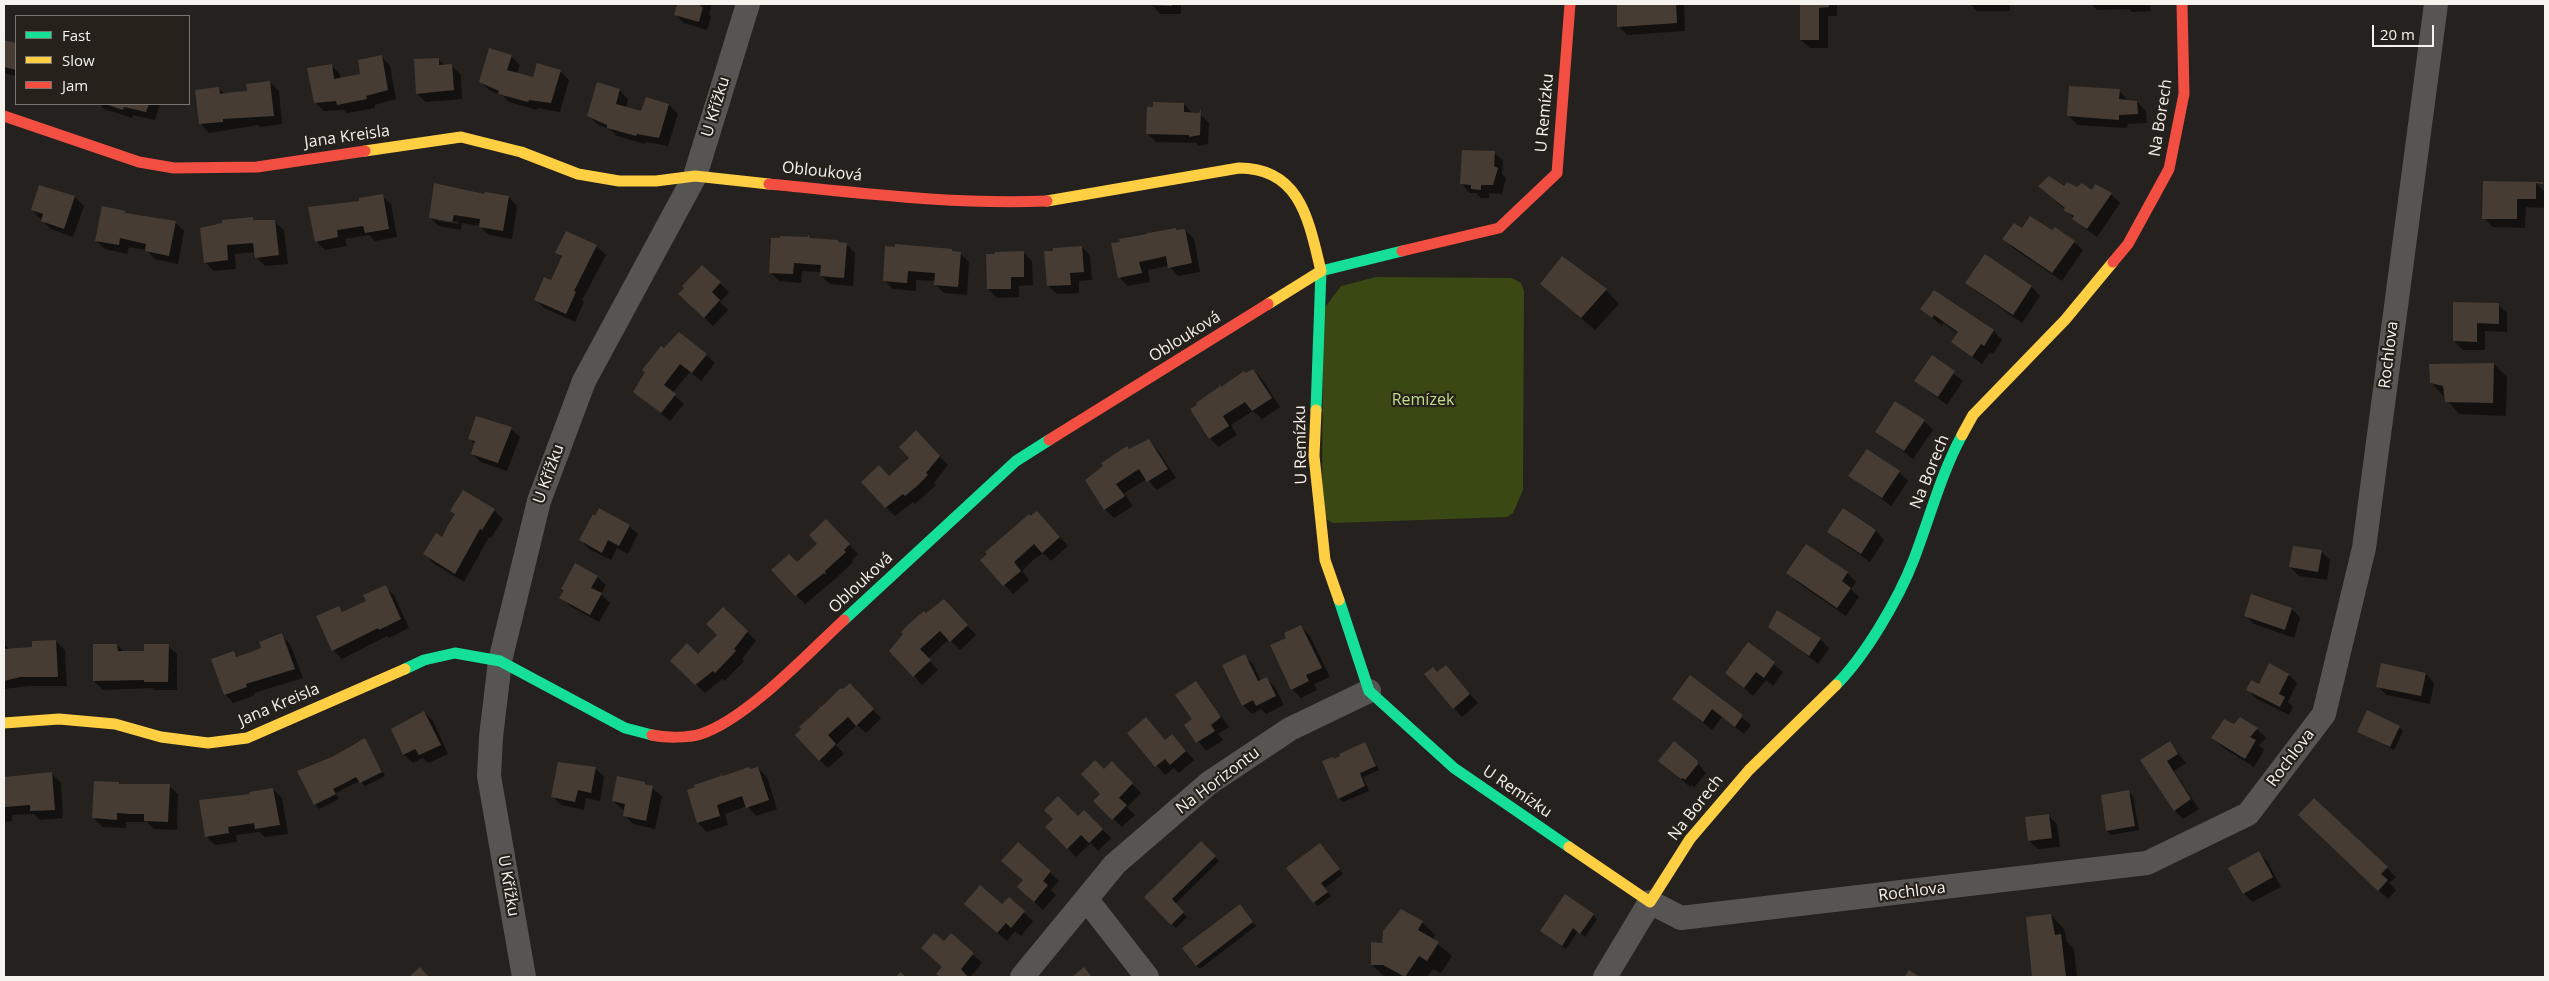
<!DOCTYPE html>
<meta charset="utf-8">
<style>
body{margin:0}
#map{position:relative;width:2549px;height:981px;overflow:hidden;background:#24211e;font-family:"Open Sans",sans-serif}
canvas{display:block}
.frame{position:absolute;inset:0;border:5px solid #f6f2ee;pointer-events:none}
.legend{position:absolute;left:15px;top:15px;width:175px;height:90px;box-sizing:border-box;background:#27211b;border:1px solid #7a756f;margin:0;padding:6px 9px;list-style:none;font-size:15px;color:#f6f2ee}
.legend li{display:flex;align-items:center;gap:10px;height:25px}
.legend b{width:25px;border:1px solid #7a756f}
.scale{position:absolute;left:2372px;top:25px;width:62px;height:22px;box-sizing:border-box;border:2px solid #f6f2ee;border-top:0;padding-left:6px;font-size:15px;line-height:18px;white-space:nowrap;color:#f6f2ee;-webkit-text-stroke:4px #27211b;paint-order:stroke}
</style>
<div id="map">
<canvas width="2549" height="981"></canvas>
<div class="frame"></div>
<ul class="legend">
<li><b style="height:6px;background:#16e098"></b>Fast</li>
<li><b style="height:6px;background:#ffcf43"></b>Slow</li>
<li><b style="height:6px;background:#f24e42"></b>Jam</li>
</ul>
<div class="scale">20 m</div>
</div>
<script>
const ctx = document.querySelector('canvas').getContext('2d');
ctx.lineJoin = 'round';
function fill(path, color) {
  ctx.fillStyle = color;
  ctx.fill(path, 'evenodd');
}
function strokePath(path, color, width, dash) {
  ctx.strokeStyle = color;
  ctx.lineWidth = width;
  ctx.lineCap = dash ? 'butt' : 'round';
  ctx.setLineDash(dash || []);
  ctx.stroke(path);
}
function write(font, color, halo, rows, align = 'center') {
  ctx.font = font + ' "Open Sans",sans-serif';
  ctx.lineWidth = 4.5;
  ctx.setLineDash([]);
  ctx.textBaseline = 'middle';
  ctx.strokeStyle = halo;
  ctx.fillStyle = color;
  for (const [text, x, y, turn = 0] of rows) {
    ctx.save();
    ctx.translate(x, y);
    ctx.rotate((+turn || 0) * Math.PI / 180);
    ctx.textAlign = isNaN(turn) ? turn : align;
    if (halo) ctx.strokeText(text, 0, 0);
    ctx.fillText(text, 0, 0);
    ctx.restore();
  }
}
const forest = new Path2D(`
 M1376 277 1512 278 1521 283 1524 291 1523 490 1513 513 1507 517 1333 523 1322 517 1323 310 1341 286Z`);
const shadow = new Path2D(`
 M672 4H712L709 14 711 17 707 30 684 23 675 14 677 7Z
 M1151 4H1181V14H1160Z
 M1618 4H1684L1685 31 1627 35 1619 26Z
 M1801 4H1837V16H1828V48H1810L1801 40Z
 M1970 4H2010V11H1977Z
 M2091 4H2150L2151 11 2132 12 2129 9 2097 10Z
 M4 37 8 43 16 44V76L4 73Z
 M511 56 520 65 517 74 534 79 560 71 569 80 560 112 537 108V110L509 102 503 96 489 90 480 81Z
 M382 57 390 66 396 99 375 105V108L347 113 344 110 324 111 315 102 331 65 340 74 341 79 362 75Z
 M438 59 445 66H452L461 75 462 99 426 102 417 94Z
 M270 82 279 91 282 124 260 127 258 125 209 133 201 124 196 91 219 88 225 95 248 92Z
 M619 90 628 99 626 108 642 113 669 105 678 114 668 146 646 142 645 144 617 136 611 130 597 124 588 115Z
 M2119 90 2128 101 2137 102 2146 111 2147 123 2128 124 2127 128 2077 125 2069 116Z
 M99 104H160L155 120 133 115 132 118 104 109Z
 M1184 104 1193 114H1200L1209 123 1208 144 1199 146 1196 143 1156 142 1147 133Z
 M1494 152 1503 161 1502 174 1506 178 1502 194 1489 193V198H1481L1476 193H1470L1462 184Z
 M2536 183 2545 192V208L2526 207 2525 228 2493 227 2484 218Z
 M2040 186 2111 194 2120 203 2097 237 2083 227Z
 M40 187 75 197 84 206 73 237 51 229 32 210Z
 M382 196 391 204 397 237 375 241 369 235 345 239 347 246 325 250 316 241 361 202Z
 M485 196 509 197 517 206 512 239 489 235 480 226 462 223 461 230 439 226 430 217ZM438 218 459 222 458 224 438 221Z
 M125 212 128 215 175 222 184 231 178 264 155 259 146 250 129 247 127 254 105 249 96 240Z
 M252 218 255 221 275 222 284 230 288 264 265 266 256 257 255 252 235 254 236 269 214 271 205 262Z
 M1176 229 1178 231 1185 230 1194 239 1200 272 1178 276 1169 266 1162 267 1148 270 1150 282 1128 286 1119 277 1121 243Z
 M2022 230 2052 232 2074 242 2083 250 2062 281 2013 248 2004 239Z
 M566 232 597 247 606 255 582 300 584 302 575 322 544 308 535 299 551 282 562 258 557 253Z
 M781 239 837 241 846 244 855 253 853 286 830 284 821 276V272L802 271 801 283 779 281 770 272Z
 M887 247 960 253 969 262 967 295 944 293 935 284V281L916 280V291L893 289 884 280Z
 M1082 247 1090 256 1092 280 1079 281V293L1057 294 1048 286Z
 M1023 252 1032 261 1033 285 1019 286V297L997 298 988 289 996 255Z
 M1985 256 2032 287 2040 296 2022 323 1976 291 1967 283Z
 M702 266 729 292 720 302 728 310 713 326 680 294Z
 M1541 284 1606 290 1619 304 1595 330Z
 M1934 291 1994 331 2002 340 1993 354 1990 352 1982 364 1953 342 1959 334 1943 323 1942 326 1922 309Z
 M2498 304 2507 313V332L2485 331V350H2463L2454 341Z
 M706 355 715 363 701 381 690 372 672 393 684 404 670 421 634 391 646 373Z
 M1932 357 1963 381 1947 405 1916 381Z
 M2494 364 2507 377 2506 416 2459 414 2431 382Z
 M1253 370 1262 379 1280 407 1262 419 1253 411 1231 425 1237 435 1218 447 1210 438 1246 375Z
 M1895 403 1924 421 1933 430 1913 459 1876 431Z
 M477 418 511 429 520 437 507 471 481 462 472 454 475 444 470 439Z
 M925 441 948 465 934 483 936 485 915 504 913 502 895 516 886 507 889 478Z
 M1149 441 1157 449 1176 478 1157 490 1147 479 1124 493 1133 506 1114 518 1105 509 1129 450Z
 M1899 472 1908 481 1891 506 1850 475Z
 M451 510H494L503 519 491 538 489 537 464 582 433 563 425 554 442 538 456 515Z
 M1844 510 1876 531 1884 540 1870 562 1838 540 1829 531Z
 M1046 521 1068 546 1051 561 1043 553 1032 561 1022 571 1029 580 1013 594 982 560Z
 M629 526 638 534 628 554 617 548 611 560 589 549 581 540Z
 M835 529 858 554 852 560 853 562 834 580 805 604 796 595 797 563Z
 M2321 551 2330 560 2327 580 2299 576 2290 567Z
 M1788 573H1847L1856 582 1851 589 1859 597 1846 616 1797 582Z
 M597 577 606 585 601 594 610 603 599 622 570 606 561 597Z
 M385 587 394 595 409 628 389 638 387 636 342 659 333 650 339 608 344 613 368 602Z
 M723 608 756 641 742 659 744 661 725 681 722 679 705 693 672 661 698 656 718 635Z
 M2292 609 2300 618 2294 638 2254 624 2246 616Z
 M953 610 976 635 960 650 949 639 928 659 938 670 922 685 914 676 926 614Z
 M1301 627 1310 636 1330 677 1314 684 1317 690 1301 698 1292 689 1288 638Z
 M1770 627 1820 639 1829 648 1818 664Z
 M281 635 290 644 303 678 254 693 255 695 233 703 225 694 233 653 238 657 262 648Z
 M56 641 65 650 67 686H29L4 689V644L11 650 33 648Z
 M1748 644 1783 672 1773 686 1766 680 1753 696 1727 673Z
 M117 645 124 652H145L168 646 177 654V690H154L152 688 103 690 94 681Z
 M1244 656 1253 664 1261 681 1266 678 1275 687 1284 705 1266 714 1261 709 1252 714 1243 705Z
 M1426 674 1454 676 1478 703 1462 717Z
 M2426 674 2434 683 2430 704 2387 695 2378 686Z
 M2289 675 2297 683 2288 702 2293 707 2289 715 2257 699 2248 690Z
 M1691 677 1751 725 1744 734 1722 717 1712 730 1674 699Z
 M1196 682 1229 727 1218 734 1223 740 1206 751 1186 725 1194 720Z
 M858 694 881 718 866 733 857 725 836 745 844 754 828 768 819 760 803 729Z
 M424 712 433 721 448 754 428 763 423 758 413 763 404 755 393 730Z
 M1146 719 1166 741 1172 735 1194 760 1179 773 1174 768 1165 775 1128 733Z
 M2234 725 2257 729 2266 738 2259 745 2264 750 2254 767 2222 747 2213 738Z
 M2399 727 2403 731 2394 750 2358 732Z
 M365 739 385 776 365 786 360 781 349 786 336 793 339 799 319 809 315 804 345 749Z
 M1365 743 1379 770 1363 777 1369 791 1343 802 1339 798 1334 760Z
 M2170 743 2186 763 2174 771 2199 809 2183 819 2174 810 2142 760Z
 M1696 761 1706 773 1694 788 1692 785 1690 787 1669 769Z
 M1112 763 1141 793 1127 807 1135 815 1122 827 1095 801 1102 794 1104 771Z
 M758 768 767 777 777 809 756 816 747 806 725 814 728 825 707 832 698 823 688 791Z
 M596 769 604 777 600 801 586 798 584 810 561 805 553 796Z
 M52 774 61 783 63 818 40 820 34 814 12 815V821L4 822V778L29 777Z
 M118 783 121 786H169L178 794 177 830 154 829 147 822H126V828L102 827 94 818Z
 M645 783 662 796 655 829 633 824 624 815 625 811 613 801Z
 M273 789 282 798 288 834 265 837 259 832 236 835 237 842 215 845 206 836 251 795Z
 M2129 792 2133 796 2139 830 2111 835 2107 831 2103 796Z
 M1084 811 1111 838 1098 851 1091 843 1076 857 1047 827 1078 818Z
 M2048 815 2057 824 2060 847 2038 849 2029 841Z
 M2308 824 2387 868 2396 877 2389 883 2396 890 2388 899Z
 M1018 843 1059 881 1051 890 1056 895 1043 910 1028 896Z
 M1201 843 1219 861 1175 904 1187 917 1176 928 1145 897Z
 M1324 848 1343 874 1325 888 1331 896 1318 906 1314 902Z
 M2259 853 2267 861 2281 887 2252 902 2244 893Z
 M1009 899 1033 921 1021 936 1015 931 1007 941 974 913 1003 906Z
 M1243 910 1256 926 1200 969 1196 965Z
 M1593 915 1597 919 1585 937 1578 931 1566 949 1546 935Z
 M2051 915 2064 929 2067 942 2074 949 2077 977H2033L2028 918Z
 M1422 922 1435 935 1433 940 1452 956 1441 973 1433 969 1427 977H1385L1372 965 1383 944Z
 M951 935 982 963 970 977H941L938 974 943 967 944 943Z`);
const building = new Path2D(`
 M677 4H701L700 6 703 7 699 22 674 15Z
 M1151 4H1172V6L1151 5Z
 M1617 4H1676L1677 23 1617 27Z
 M1800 4H1829V7L1819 8V40H1800Z
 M4 40 16 43V70L4 67Z
 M489 48 512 55 507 70 533 77 537 63 561 70 551 103 529 100 528 102 498 94 499 91 479 82Z
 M382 55 388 90 366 96 367 99 337 105 336 101 314 103 307 68 332 64 334 79 360 74 358 60Z
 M439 58V65L452 64 454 90 416 94 414 59Z
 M270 81 274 116 223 119V122L199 124 195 90 219 87 220 94 234 92 247 91 246 84Z
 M597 82 620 89 616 104 641 111 646 97 669 104 659 138 637 134 636 136 607 128V125L587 116Z
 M2069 86 2120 89 2119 99 2137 101 2138 114 2119 115V120L2067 116Z
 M1153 102 1184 103V112L1199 113 1201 109 1200 135 1189 137V135L1146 134 1147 107H1153Z
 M105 104H149L146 112 124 107 123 110Z
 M1462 150 1495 151 1494 166 1498 168 1493 185H1481V190L1471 189V185L1460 184Z
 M2049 176 2064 186 2067 182 2077 187 2082 183 2092 190 2095 184 2112 193 2087 229 2072 219 2074 216 2063 210 2065 208 2038 186Z
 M2483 181 2543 182V184L2536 183V199H2517V219H2482Z
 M434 183 484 194 485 192 509 196 503 231 479 227 480 219 454 215 452 222 429 218Z
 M39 185 75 196 64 229 41 221 43 214 31 210Z
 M383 194 389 229 365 233 363 226 337 230 338 237 315 242 308 207 359 201V198Z
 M102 206 126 211 125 213 176 221 169 256 145 251 146 244 120 238 119 245 95 241Z
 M2030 216 2052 230 2055 227 2075 241 2052 273 2002 239 2014 223 2022 228Z
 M253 217V220H275L279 255 255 258 253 243 227 245 228 260 204 263 200 228 222 223V220Z
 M1176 228V230L1185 229 1192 263 1168 268 1166 256 1153 259 1139 262 1142 273 1118 278 1111 243 1120 242 1119 239 1147 234 1148 230V233Z
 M566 231 597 245 574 291 576 292 566 314 534 300 544 277 551 280 562 256 555 253Z
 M808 234 810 238 838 240V242L847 243 844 278 820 276 821 265 794 263 793 274 769 273 771 238H780V236L808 237Z
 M895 244 952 249V251L961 252 958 287 934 285 935 273 908 271 907 283 883 281 885 246 895 247Z
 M1082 246 1084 272 1070 273 1071 285 1047 286 1044 251H1053V248Z
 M1024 251V277H1011V289H987L986 254H995V252Z
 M1985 254 2032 286 2013 315 1965 283Z
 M1562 256 1607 289 1581 318 1540 284Z
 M702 265 721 282 712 292 720 300 704 318 678 294 684 288 682 286Z
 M1934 290 1994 330 1984 346 1981 344 1972 357 1951 342 1958 332 1934 315 1932 318 1920 309Z
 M2453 302 2499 303V324L2477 323V342L2453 341Z
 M679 332 707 354 692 373 680 364 664 385 676 394 661 413 633 392 645 372 642 370 661 346 664 348Z
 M1932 355 1955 371 1938 397 1914 381Z
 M2494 363 2493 403 2445 402 2443 386 2430 383 2429 364Z
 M1253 369 1272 398 1252 411 1245 402 1223 416 1229 426 1209 439 1190 409 1197 405 1196 403 1219 387V384L1221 387 1244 371 1246 373Z
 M1895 401 1925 420 1904 451 1875 432Z
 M476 416 512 427 498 463 471 454 475 441 468 439Z
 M916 430 940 456 926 473 928 475 917 486 905 496 903 494 885 508 861 482 879 465 889 476 909 458 899 447Z
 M1149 439 1168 469 1147 482 1139 469 1116 484 1125 496 1104 510 1085 480 1103 466 1101 463 1127 446 1129 449Z
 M1867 449 1900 471 1882 498 1848 476Z
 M463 490 495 509 482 530 480 529 455 574 423 554 436 533 442 537 448 525 455 514 450 511Z
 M599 508 630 525 619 546 608 540 602 553 579 540 593 514 595 516Z
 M1843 508 1876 530 1861 554 1827 532Z
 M1037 511 1060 537 1042 553 1034 544 1014 562 1021 571 1003 586 980 560 987 554 985 552 1006 534 1029 514 1030 516Z
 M826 519 850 544 844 550 846 552 825 571 826 575 824 573 795 596 771 570 789 554 797 562 817 544 809 535Z
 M1806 544 1848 572 1842 581 1851 588 1837 608 1786 573Z
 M2293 546 2322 550 2318 572 2289 567Z
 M575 563 598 576 591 588 602 593 590 615 559 598 564 590 561 589Z
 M386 585 401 619 379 630 378 628 332 651 316 616 339 606 342 612 366 601 363 595Z
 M2251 594 2292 608 2285 630 2244 616Z
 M944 599 968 625 950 642 940 631 920 649 931 660 913 677 889 651 903 634 901 632 912 621 924 611 926 613Z
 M723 607 748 631 734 649 736 651 715 673 713 671 695 685 670 661 687 643 698 654 717 635 706 624Z
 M1777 610 1821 638 1809 656 1768 627Z
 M1301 625 1322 668 1306 675 1309 681 1291 690 1270 645 1286 638 1284 633Z
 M282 633 295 669 246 684 247 687 224 695 211 659 234 651 236 657 248 653 261 648 259 642Z
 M56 640 58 677H20L4 681V649L32 647V641Z
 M1748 642 1775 662 1764 678 1756 672 1744 688 1725 673Z
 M93 644H117L118 651H144V644H169L168 682H144V680L93 681Z
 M1245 654 1258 681 1267 677 1276 696 1256 706 1253 700 1242 706 1222 665Z
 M2269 663 2289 674 2279 694 2285 697 2280 707 2246 690 2251 680 2259 684Z
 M2381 663 2426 673 2421 696 2376 687Z
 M1446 665 1470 694 1453 709 1424 674 1433 667 1437 672Z
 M1690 675 1743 715 1735 727 1712 709 1703 722 1672 699Z
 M1196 681 1221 717 1211 725 1215 731 1196 743 1184 725 1192 719 1175 695Z
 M850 683 874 709 856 726 848 717 828 735 836 744 819 761 795 735 801 729 799 727 820 708 818 705 821 707 841 688 843 689Z
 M2367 710 2400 726 2390 747 2357 732Z
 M424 711 441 745 419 755 415 749 403 755 391 729Z
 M1146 717 1165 740 1172 734 1186 751 1170 765 1165 759 1155 767 1127 733Z
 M2240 717 2258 728 2250 737 2256 740 2245 759 2211 738 2224 719 2234 724Z
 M365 738 382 772 360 783 356 777 345 783 333 789 336 794 314 805 297 771 332 757Z
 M1674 741 1697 760 1698 764 1685 780 1683 778 1681 779 1658 761Z
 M2170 741 2178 754 2167 761 2191 799 2174 811 2140 760Z
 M1365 742 1376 766 1360 773 1365 786 1338 799 1322 761 1333 757 1334 759 1340 756 1339 754Z
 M1095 760 1104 769 1112 761 1133 783 1119 798 1127 805 1112 820 1093 801 1100 794 1081 774Z
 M558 762 596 767 591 793 578 790 575 802 551 797Z
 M749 767 750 769 758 767 769 800 746 808 742 796 717 805 720 816 697 823 687 790 695 787 694 785 721 776 720 773 723 776Z
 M52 772 55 810 30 811V805L4 807V777Z
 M617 776 645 782V784L653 786 646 821 623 816 625 804 612 801Z
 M94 781 119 782V784H170L168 822 144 821V814H130L117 813V820L92 818Z
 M273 788 280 825 255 829 254 823 228 827 229 833 205 837 199 800 250 794 249 792Z
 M2129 790 2135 826 2106 831 2101 795Z
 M1058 796 1078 816 1084 810 1103 829 1089 843 1081 835 1067 849 1045 827 1053 819 1044 810Z
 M2314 798 2388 867 2381 874 2388 880 2378 891 2298 815Z
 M2049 814 2052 838 2028 841 2025 817Z
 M1201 841 1216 856 1172 899 1184 912 1171 925 1144 897Z
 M1018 842 1051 871 1043 881 1048 885 1034 902 1017 887 1023 880 1001 861Z
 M1320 843 1340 869 1321 883 1328 892 1313 903 1286 868Z
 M2259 851 2273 877 2243 894 2228 868Z
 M980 885 1002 904 1009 897 1025 911 1011 928 1006 923 997 933 964 904Z
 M1565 894 1594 914 1580 934 1573 928 1562 946 1540 931Z
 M1240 904 1253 922 1196 966 1182 948Z
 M1401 909 1423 921 1418 930 1439 942 1427 961 1419 956 1405 977 1383 965H1371V942L1382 943 1383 931Z
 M2051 914 2055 935 2061 934 2066 977H2032L2026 917Z
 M934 933 944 941 951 933 974 953 961 969 968 977H940L936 974 942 967 921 948Z
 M420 967 429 977H409Z
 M1084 967 1092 977H1072Z
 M1909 970 1920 977H1904Z
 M900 972 906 977H896Z`);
const street = new Path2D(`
 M1087 900 1147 977
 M524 977 489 776 491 737 500 661 539 501 584 381 695 176 748 4
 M1022 977 1115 864 1209 783 1290 729 1369 691
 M1605 977 1650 902 1681 918 2147 863 2248 814 2324 714 2364 548 2436 4`);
const fast = new Path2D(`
 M1316 410 1321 271 1402 251
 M1339 600 1369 691 1454 768 1569 847
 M844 620 1016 461 1049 440
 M405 669 424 660 455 653 500 661 625 728 652 735
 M1836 685C1866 655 1899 598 1914 559 1930 517 1941 474 1962 435`);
const slow = new Path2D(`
 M365 151 461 137 521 152 578 174 619 181H656L695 176 769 184
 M1047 201 1239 168C1301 168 1309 222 1321 271L1268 304
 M1316 410 1314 456 1325 560 1339 600
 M1962 435 1973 415 2065 320 2113 262
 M4 723 59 719 115 724 161 737 208 743 247 738 405 669
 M1569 847 1650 902 1690 839 1749 770 1836 685`);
const jam = new Path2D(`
 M4 116 139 162 174 168 257 167 365 151
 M769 184C862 193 954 205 1047 201
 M1402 251 1499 228 1557 173 1570 4
 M2113 262 2128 244 2169 169 2184 94 2182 4
 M1049 440 1268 304
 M652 735C666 738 688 738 701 734 747 719 808 653 844 620`);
const streetNames = [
 ["U Křížku",716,107,-73],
 ["U Remízku",1545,113,-85],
 ["Na Borech",2161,118,-81],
 ["Jana Kreisla",347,137,-8],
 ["Oblouková",822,172,6],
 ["Oblouková",1185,337,-32],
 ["Rochlova",2389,355,-83],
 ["U Remízku",1301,445,-91],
 ["Na Borech",1930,472,-68],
 ["U Křížku",549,474,-70],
 ["Oblouková",861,583,-43],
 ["Jana Kreisla",279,705,-23],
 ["Rochlova",2291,758,-53],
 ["Na Horizontu",1218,781,-37],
 ["U Remízku",1517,792,34],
 ["Na Borech",1696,808,-52],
 ["U Křížku",508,886,80],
 ["Rochlova",1912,892,-7]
];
const parkNames = [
 ["Remízek",1423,400]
];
fill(forest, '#3a4813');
fill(shadow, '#0007');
fill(building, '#463c33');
strokePath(street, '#575553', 24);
strokePath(fast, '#16e098', 11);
strokePath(slow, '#ffcf43', 11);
strokePath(jam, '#f24e42', 11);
write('16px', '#f6f2ee', '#27211b', streetNames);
write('16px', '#c2df88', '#27211b', parkNames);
</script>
